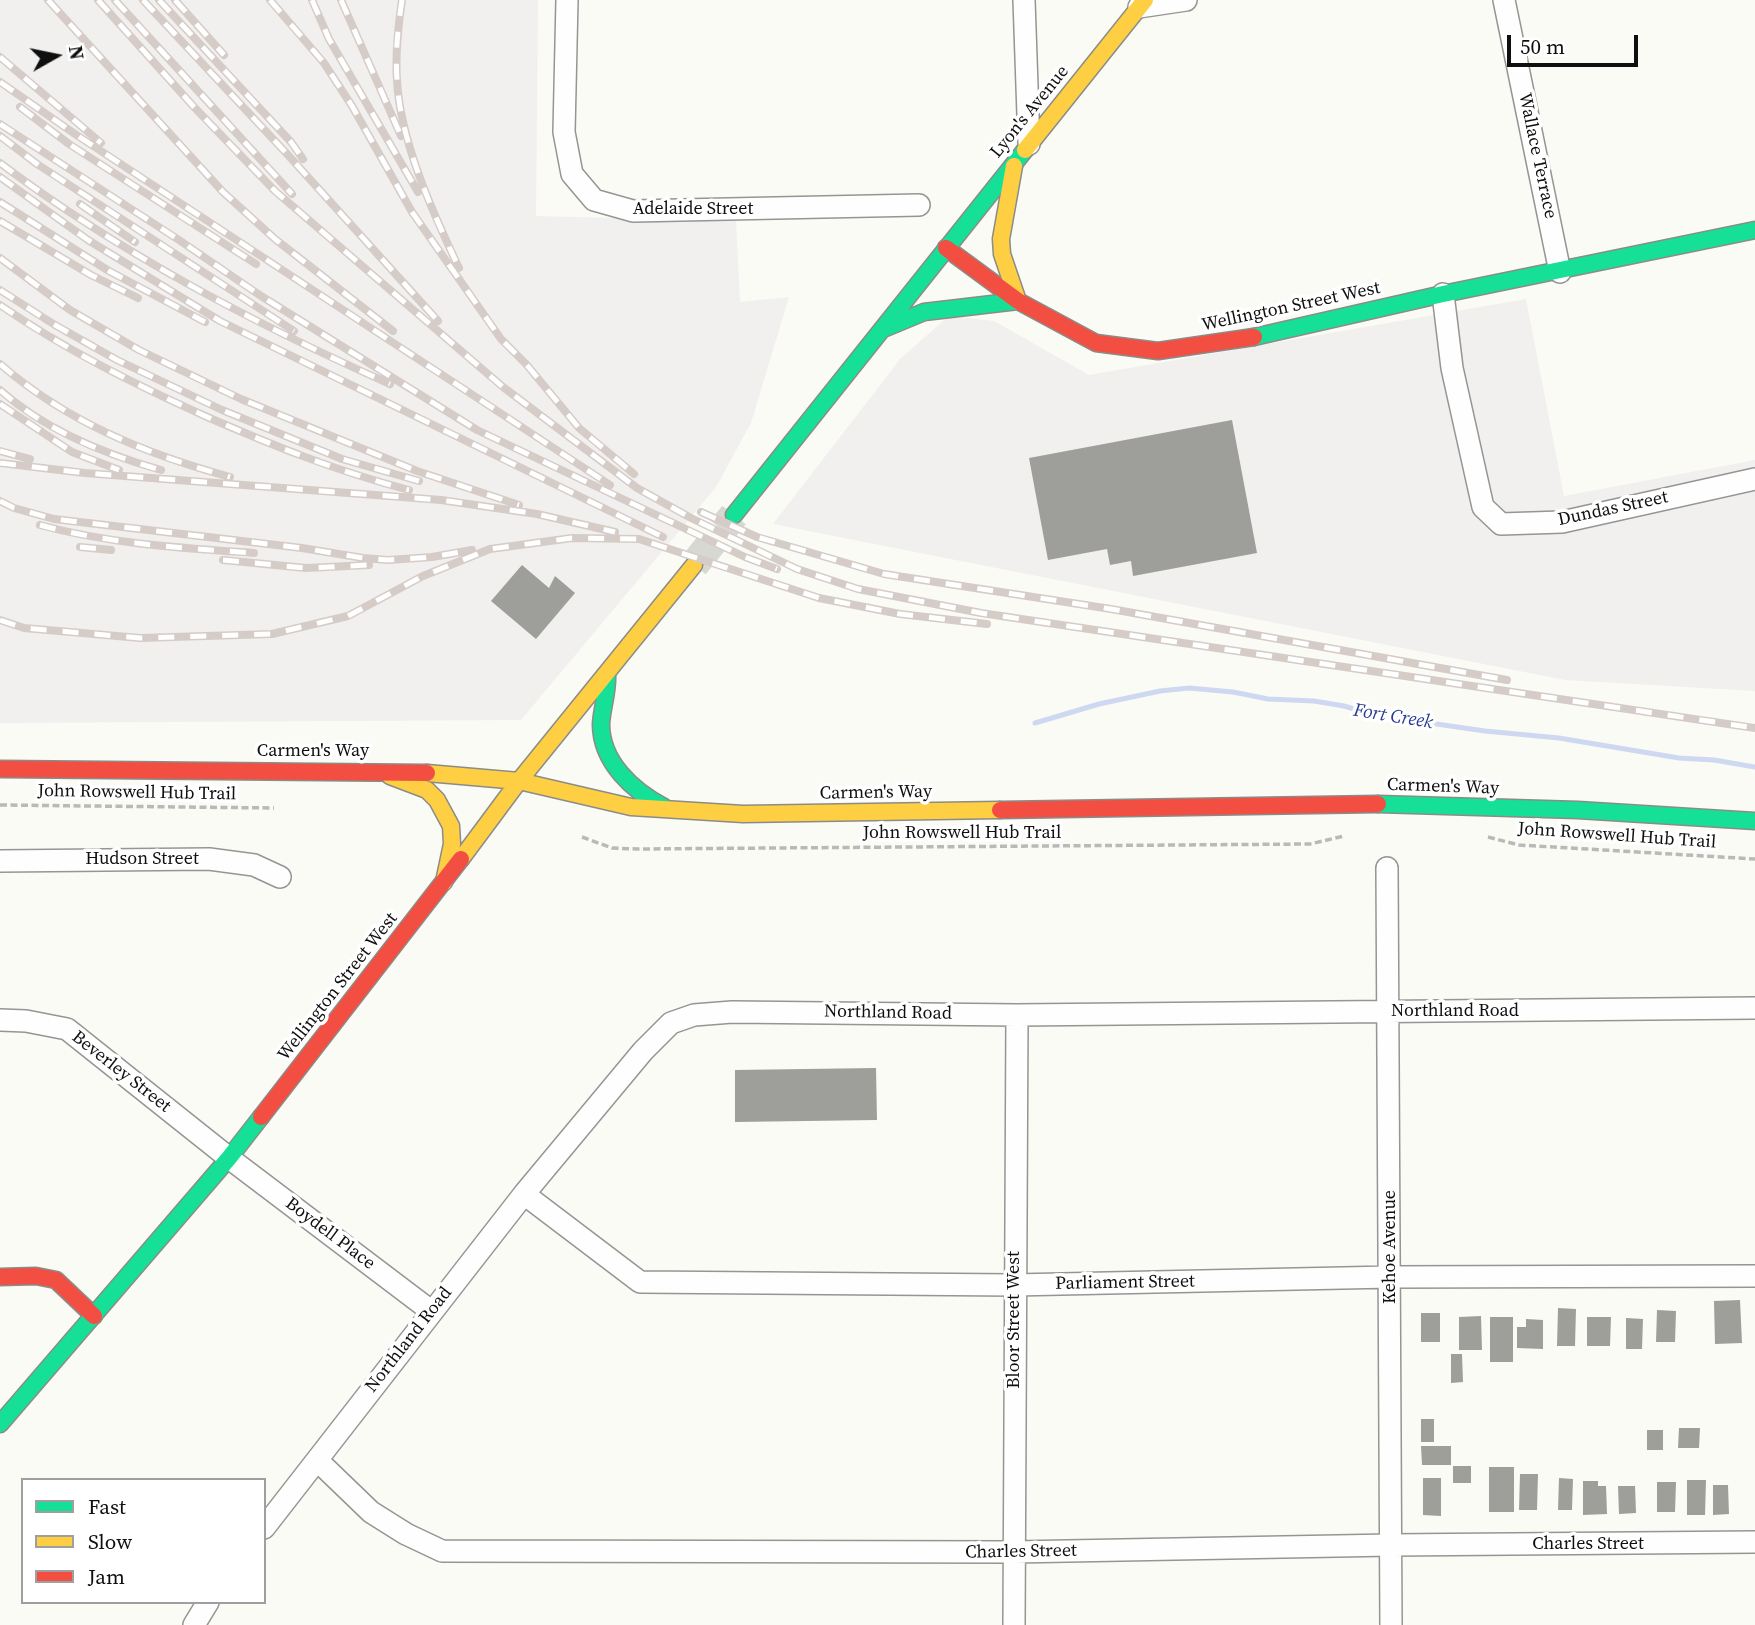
<!DOCTYPE html>
<style>
body{margin:0}
#map{position:relative;width:1755px;height:1625px;overflow:hidden;background:#fafbf5;font-family:"Source Serif 4",serif}
canvas{display:block}
.legend{position:absolute;left:21px;top:1478px;width:245px;height:126px;box-sizing:border-box;background:#fff;border:2px solid #9f9f9f;margin:0;padding:9px 12px;list-style:none;font-size:21px;color:#0f0f0f}
.legend li{display:flex;align-items:center;gap:14px;height:35px}
.legend b{width:35px;border:2px solid #9f9f9f}
.north{position:absolute;left:21px;top:21px;width:70px;height:70px;-webkit-text-stroke:5px #fff;paint-order:stroke;rotate:81deg;font-size:19px;font-weight:700;line-height:28px;text-align:center;color:#0f0f0f}
.north::after{content:'';display:block;margin:auto;width:24px;height:32px;background:#0f0f0f;clip-path:polygon(50% 0,100% 100%,50% 72%,0 100%)}
.scale{position:absolute;left:1507px;top:35px;width:131px;height:32px;box-sizing:border-box;border:4px solid #0f0f0f;border-top:0;padding-left:9px;font-size:21px;line-height:24px;white-space:nowrap;color:#0f0f0f;-webkit-text-stroke:5px #fff;paint-order:stroke}
</style>
<div id="map">
<canvas width="1755" height="1625"></canvas>
<ul class="legend">
<li><b style="height:9px;background:#16e098"></b>Fast</li>
<li><b style="height:9px;background:#ffcf43"></b>Slow</li>
<li><b style="height:9px;background:#f24e42"></b>Jam</li>
</ul>
<div class="north">N</div>
<div class="scale">50 m</div>
</div>
<script>
const ctx = document.querySelector('canvas').getContext('2d');
ctx.lineJoin = 'round';
function fill(path, color) {
  ctx.fillStyle = color;
  ctx.fill(path, 'evenodd');
}
function strokePath(path, color, width, dash) {
  ctx.strokeStyle = color;
  ctx.lineWidth = width;
  ctx.lineCap = dash ? 'butt' : 'round';
  ctx.setLineDash(dash || []);
  ctx.stroke(path);
}
function write(font, color, halo, rows, align = 'center') {
  ctx.font = font + ' "Source Serif 4",serif';
  ctx.lineWidth = 7;
  ctx.setLineDash([]);
  ctx.textBaseline = 'middle';
  ctx.strokeStyle = halo;
  ctx.fillStyle = color;
  for (const [text, x, y, turn = 0] of rows) {
    ctx.save();
    ctx.translate(x, y);
    ctx.rotate((+turn || 0) * Math.PI / 180);
    ctx.textAlign = isNaN(turn) ? turn : align;
    if (halo) ctx.strokeText(text, 0, 0);
    ctx.fillText(text, 0, 0);
    ctx.restore();
  }
}
const industrial = new Path2D(`
 M0 0H538L536 216 736 221 740 302 789 297 751 423 716 487 521 720 0 723Z
 M1526 299 1564 496 1755 460V691L1565 680 773 524 901 358 949 316 994 321 1089 375Z`);
const stream = new Path2D(`
 M1035 723 1099 704 1160 691 1189 688 1233 692 1268 699 1314 701 1344 706 1374 715 1485 731 1559 738 1679 758 1714 760 1755 767`);
const building = new Path2D(`
 M1232 420 1257 553 1133 576 1131 561 1110 565 1107 549 1048 560 1029 458Z
 M522 565 549 588 555 576 575 593 536 639 491 601Z
 M876 1068 877 1120 735 1122V1070Z
 M1740 1300 1742 1343 1715 1344 1714 1301Z
 M1558 1308 1576 1309 1575 1346H1557Z
 M1657 1310 1676 1311 1675 1342H1656Z
 M1421 1313H1440V1342H1421Z
 M1481 1316 1482 1350H1459V1317Z
 M1490 1317H1513V1362H1490Z
 M1587 1317H1611L1610 1346H1587Z
 M1626 1318 1643 1319 1642 1349H1626Z
 M1526 1319 1543 1320V1349L1517 1348V1327H1526Z
 M1451 1354H1462L1463 1382 1451 1383Z
 M1421 1419H1434V1442H1421Z
 M1679 1428H1700L1699 1448H1678Z
 M1647 1430H1663V1450H1647Z
 M1421 1446H1451V1465H1422Z
 M1453 1466H1471V1483H1453Z
 M1489 1467H1514V1512H1489Z
 M1520 1474H1538L1537 1510H1519Z
 M1423 1478H1441V1516L1423 1515Z
 M1559 1478 1573 1479 1572 1510H1558Z
 M1687 1480H1706L1705 1515H1687Z
 M1583 1481H1598V1486H1606L1607 1514 1583 1515Z
 M1657 1482H1676L1675 1512H1657Z
 M1713 1485H1728L1729 1514 1713 1515Z
 M1618 1486H1635L1636 1513 1619 1514Z`);
const secondaryTunnel = new Path2D(`
 M694 565 734 515`);
const path = new Path2D(`
 M0 805 274 808
 M582 837 612 848 638 849 1310 844 1344 836
 M1488 837 1519 845 1755 859`);
const street = new Path2D(`
 M567 0 564 132 572 174 594 200 633 211 919 205
 M1024 0 1029 144
 M1504 0 1560 272
 M1139 7 1186 0
 M1443 294 1452 368 1483 507 1501 524 1562 522 1755 479
 M0 861 209 859 254 865 280 877
 M1387 868 1391 1625
 M0 1020 26 1021 67 1029 229 1158 431 1311
 M524 1194 640 1282 1014 1285 1390 1277 1755 1276
 M317 1460 371 1512 406 1534 442 1551 1014 1552 1391 1545 1755 1542
 M264 1528 524 1194 643 1051 671 1023 694 1015 732 1012 1017 1015 1755 1008
 M194 1625 208 1602
 M1014 1625 1017 1015`);
const fast = new Path2D(`
 M883 329 924 312 1018 301
 M1254 337 1443 294 1755 230
 M734 515 1025 150
 M607 675C608 692 602 707 601 724 601 762 633 791 664 807
 M1378 804 1578 810 1755 821
 M0 1424 229 1158 261 1117`);
const slow = new Path2D(`
 M1025 150 1145 0
 M1014 166 1001 239 1002 254 1018 301
 M427 773 519 781 631 807 743 814 1000 810
 M390 776 427 790 437 800 451 826 452 844 444 882
 M461 859 519 781 694 565`);
const jam = new Path2D(`
 M946 248 1018 301 1096 343 1158 351 1254 337
 M0 769 427 773
 M1000 810 1378 804
 M261 1117 461 859
 M0 1277 36 1276 56 1280 94 1316`);
const rail = new Path2D(`
 M48 0 223 192 275 239 393 331
 M98 0 194 107 275 191 503 387 637 488 691 518 797 569 858 589 981 613 1755 728
 M115 0 292 194
 M143 0 288 155 438 321
 M159 0 291 142 303 159
 M175 0 224 55
 M270 0 324 63 352 106 412 212 501 339 526 364 579 428 634 474
 M312 0 329 39 418 192
 M341 0 401 136
 M402 0C398 27 395 53 397 80 400 141 433 213 459 268
 M0 57 101 143
 M0 82 75 134 610 485
 M20 107 69 144 256 264
 M0 124 179 240 261 296 477 430 745 557 777 569
 M0 136 37 164 294 331
 M0 163C120 253 253 323 390 384
 M0 177 88 240 220 321 663 537
 M0 202 109 271 205 322
 M80 204 135 242
 M0 221 91 275 138 298
 M0 258 70 310 139 350 241 399 417 471 519 505
 M0 290 55 325 117 360 222 410 342 459 419 481
 M0 305C66 350 132 383 205 416 274 446 336 471 409 490
 M0 364C67 422 146 454 230 477
 M0 390C45 430 104 454 161 470
 M0 404 72 452 119 470
 M0 451 30 459
 M0 463 85 473 441 500 537 514 615 532
 M0 501 14 508 54 519 302 548 363 558 388 560 432 557 472 550
 M701 512 757 537 884 574 1111 609 1507 680
 M40 525C110 544 182 548 254 553
 M80 547 111 550
 M223 560 306 568 369 565
 M0 620 24 628 140 638 272 634 348 616 423 576 490 549 572 538 639 539 819 598 900 614 987 624`);
const streetNames = [
 ["Lyon's Avenue",1030,112,-51],
 ["Wallace Terrace",1537,156,78],
 ["Adelaide Street",693,209],
 ["Wellington Street West",1291,307,-12],
 ["Dundas Street",1613,509,-12],
 ["Carmen's Way",313,751],
 ["Carmen's Way",1443,787,2],
 ["John Rowswell Hub Trail",137,793,1],
 ["Carmen's Way",876,793,-1],
 ["John Rowswell Hub Trail",962,833],
 ["John Rowswell Hub Trail",1617,836,4],
 ["Hudson Street",142,859],
 ["Wellington Street West",338,987,-52],
 ["Northland Road",1455,1011],
 ["Northland Road",888,1013,1],
 ["Beverley Street",121,1072,38],
 ["Boydell Place",330,1234,37],
 ["Kehoe Avenue",1390,1247,-90],
 ["Parliament Street",1125,1283,-1],
 ["Bloor Street West",1014,1320,-90],
 ["Northland Road",409,1340,-52],
 ["Charles Street",1588,1544],
 ["Charles Street",1021,1552,-1]
];
const waterNames = [
 ["Fort Creek",1393,717,9]
];
fill(industrial, '#f2efef');
strokePath(stream, '#cfd8f1', 5);
fill(building, '#9e9e9a');
strokePath(secondaryTunnel, '#d7d8d2', 30, [30, 15]);
strokePath(street, '#959593', 24);
strokePath(fast, '#8b8c89', 19);
strokePath(slow, '#8b8c89', 19);
strokePath(jam, '#8b8c89', 19);
strokePath(path, '#b9b9b8', 3.5, [7, 3.5]);
strokePath(street, '#fefefe', 21);
strokePath(fast, '#16e098', 16);
strokePath(slow, '#ffcf43', 16);
strokePath(jam, '#f24e42', 16);
strokePath(rail, '#d5ccc7', 8);
strokePath(rail, '#fff', 5, [16]);
write('18px', '#0f0f0f', '#fff', streetNames);
write('italic 19px', '#273b92', '#fff', waterNames);
</script>
